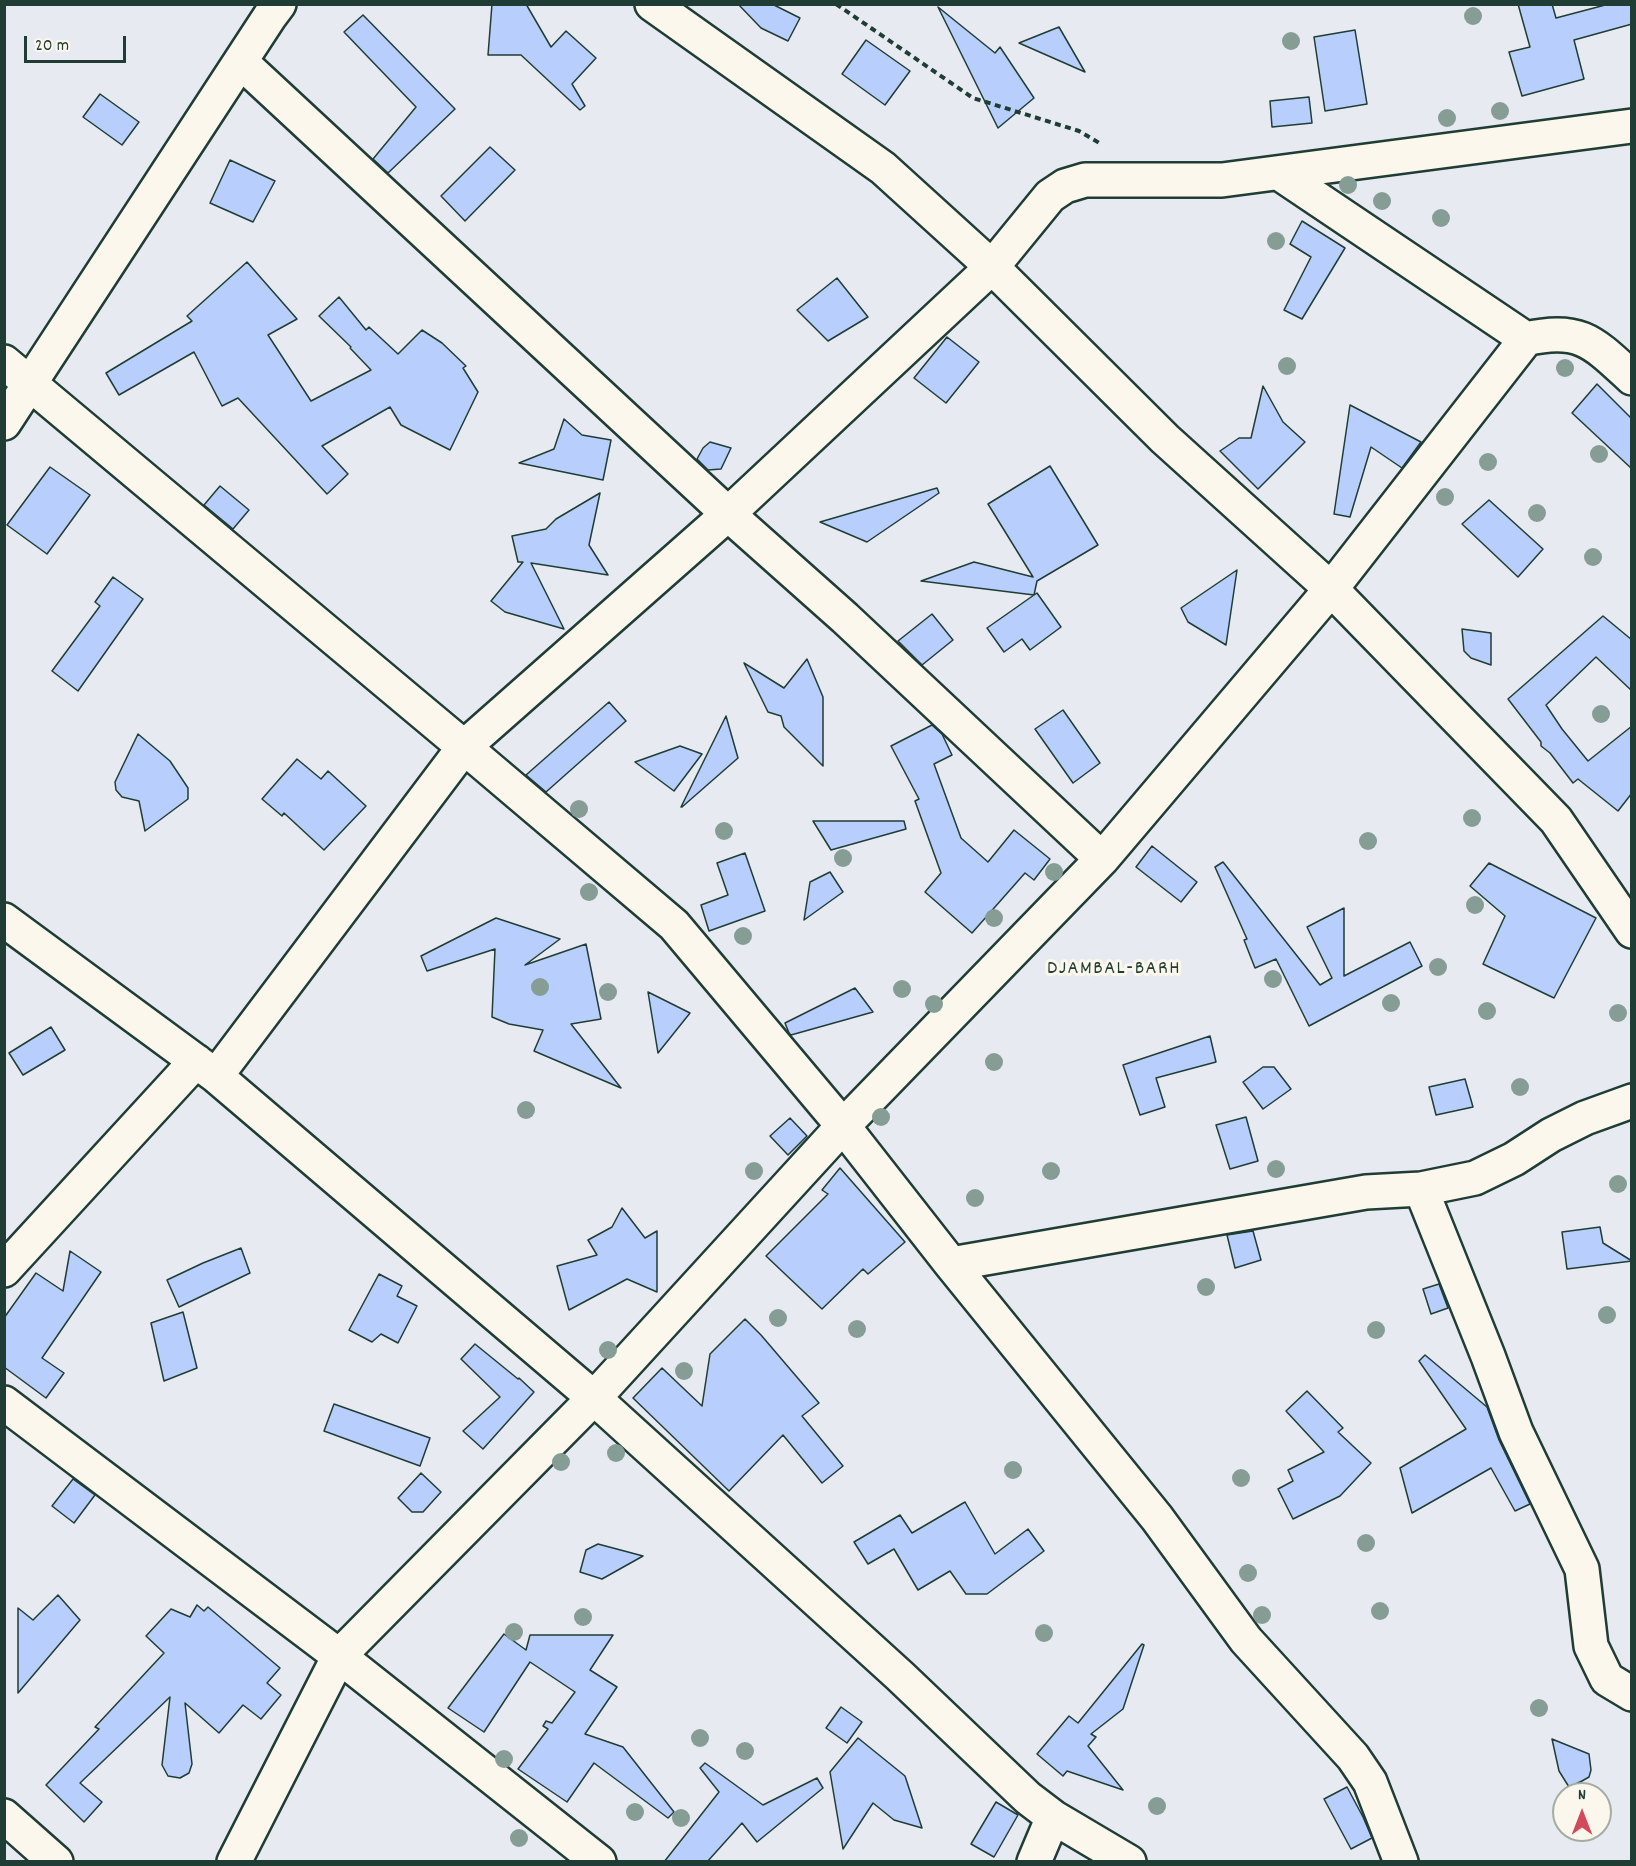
<!DOCTYPE html>
<style>
body{margin:0}
#map{position:relative;width:1636px;height:1866px;overflow:hidden;background:#e7ebf1;font-family:Dekko,sans-serif}
canvas{display:block}
.frame{position:absolute;inset:0;border:6px solid #1f3d34;pointer-events:none}
.north{position:absolute;left:1552px;top:1782px;width:60px;height:60px;box-sizing:border-box;background:#fbf7ec;border:2px solid #a3ada2;border-radius:50%;rotate:0deg;font-size:16px;font-weight:700;line-height:24px;text-align:center;color:#1f3d34}
.north::after{content:'';display:block;margin:auto;width:21px;height:27px;background:#d1495b;clip-path:polygon(50% 0,100% 100%,50% 72%,0 100%)}
.scale{position:absolute;left:24px;top:36px;width:102px;height:27px;box-sizing:border-box;border:3px solid #1f3d34;border-top:0;padding-left:8px;font-size:18px;line-height:21px;white-space:nowrap;color:#1f3d34;-webkit-text-stroke:4px #fbf7ec;paint-order:stroke}
</style>
<div id="map">
<canvas width="1636" height="1866"></canvas>
<div class="frame"></div>
<div class="north">N</div>
<div class="scale">20 m</div>
</div>
<script>
const ctx = document.querySelector('canvas').getContext('2d');
ctx.lineJoin = 'round';
function fill(path, color) {
  ctx.fillStyle = color;
  ctx.fill(path, 'evenodd');
}
function strokePath(path, color, width, dash) {
  ctx.strokeStyle = color;
  ctx.lineWidth = width;
  ctx.lineCap = dash ? 'butt' : 'round';
  ctx.setLineDash(dash || []);
  ctx.stroke(path);
}
function write(font, color, halo, rows, align = 'center') {
  ctx.font = font + ' Dekko,sans-serif';
  ctx.lineWidth = 6;
  ctx.setLineDash([]);
  ctx.textBaseline = 'middle';
  ctx.strokeStyle = halo;
  ctx.fillStyle = color;
  for (const [text, x, y, turn = 0] of rows) {
    ctx.save();
    ctx.translate(x, y);
    ctx.rotate((+turn || 0) * Math.PI / 180);
    ctx.textAlign = isNaN(turn) ? turn : align;
    if (halo) ctx.strokeText(text, 0, 0);
    ctx.fillText(text, 0, 0);
    ctx.restore();
  }
}
const building = new Path2D(`
 M492 4H526L551 47 566 31 596 58 572 84 585 106 580 110 521 55H488Z
 M738 4H772L800 18 788 41 761 28Z
 M1518 4H1552L1556 18 1609 4H1632V24L1574 40 1584 79 1522 96 1509 52 1530 47Z
 M938 7 995 53 1000 47 1034 98 998 128Z
 M363 15 455 109 388 173 373 159 416 107 344 32Z
 M1059 27 1085 72 1019 43Z
 M1355 30 1367 104 1325 111 1314 37Z
 M866 40 910 71 885 105 842 74Z
 M100 94 139 122 122 145 83 117Z
 M1309 97 1312 123 1272 127 1270 101Z
 M490 147 515 170 465 221 441 196Z
 M230 160 275 181 253 222 210 203Z
 M1302 221 1345 248 1302 319 1284 310 1311 257 1290 244Z
 M247 262 297 319 268 335 311 401 371 370 350 348 351 347 319 316 339 297 366 330 369 327 398 354 422 330 442 343 466 366 463 368 478 392 450 450 401 425 390 407 322 446 348 474 327 494 238 398 222 406 194 352 119 395 106 373 192 321 187 316Z
 M837 278 868 317 828 341 797 310Z
 M947 337 979 362 946 403 914 378Z
 M1597 384 1632 419V469L1572 413Z
 M1263 386 1283 422 1305 442 1258 489 1220 451 1239 438H1251Z
 M1350 405 1421 442 1402 468 1371 447 1350 517 1334 514Z
 M564 419 582 435 611 440 603 480 519 463 554 449Z
 M710 442 731 448 721 469 708 470 697 459 703 448Z
 M1050 466 1098 545 1037 581 1034 595 1037 593 1061 627 1030 650 1022 639 1004 652 987 628 1034 595 921 581 974 562 1033 577 988 504Z
 M50 467 90 495 47 554 7 525Z
 M220 486 249 510 233 529 204 505Z
 M937 488 939 493 867 542 820 522Z
 M600 493 589 545 608 575 531 563 564 629 505 612 491 601 523 562H518L512 536 546 529 556 519Z
 M1489 500 1543 549 1518 577 1462 524Z
 M1237 570 1226 645 1188 622 1181 608Z
 M113 577 143 599 78 691 52 671 100 606 95 602Z
 M932 614 953 640 922 665 898 641Z
 M1603 616 1632 640V691L1596 657 1546 705 1562 729 1588 761 1632 726V793L1618 811 1578 779 1573 783 1550 753 1541 746V742L1508 699Z
 M1462 629 1491 633V665L1471 658 1464 651Z
 M807 659 823 697V766L784 727 781 716 768 712 744 663 784 688Z
 M609 702 626 721 546 792 526 775Z
 M1063 710 1100 763 1073 783 1035 729Z
 M726 716 738 758 682 807H681Z
 M932 725 942 734 952 755 934 764 961 838 988 862 1014 830 1050 859 1034 880 1025 873 972 933 925 892 941 873 915 801 919 799 891 746Z
 M138 734 170 761 188 788V799L145 831 139 801 122 797 116 790 115 782Z
 M680 746 702 754 674 791 635 762Z
 M297 759 321 779 328 771 366 806 324 850 284 813 282 816 262 799Z
 M813 821H904L906 829 831 850Z
 M1152 846 1197 882 1181 902 1136 867Z
 M745 853 765 911 709 931 701 905 728 895 717 863Z
 M1223 862 1320 985 1332 978 1307 927 1344 908V976L1410 942 1422 966 1309 1026 1276 959 1255 968 1244 940 1247 939 1215 867Z
 M1489 863 1596 918 1554 998 1483 964 1505 916 1470 886Z
 M830 872 843 892 804 920 810 882Z
 M496 918 560 939 525 965 586 944 601 1019 571 1024 621 1088 534 1051 543 1030 509 1024 492 1017 495 949 427 971 421 956Z
 M855 988 873 1012 791 1035 789 1033 785 1023Z
 M648 992 690 1013 658 1053Z
 M51 1027 65 1050 23 1075 9 1053Z
 M1210 1036 1216 1062 1156 1078 1165 1107 1140 1115 1123 1065Z
 M1263 1067H1274L1291 1089 1263 1109 1243 1082Z
 M1465 1079 1473 1107 1436 1115 1429 1087Z
 M1246 1117 1258 1161 1230 1169 1216 1125Z
 M790 1118 807 1136 788 1155 770 1136Z
 M840 1168 905 1242 868 1274 863 1269 822 1309 766 1256 828 1194 822 1190Z
 M622 1208 645 1238 657 1231V1292L627 1279 569 1310 557 1266 597 1255 588 1240 612 1227Z
 M1600 1227 1603 1243 1632 1261 1567 1269 1562 1232Z
 M1253 1231 1261 1260 1235 1268 1227 1235Z
 M241 1248 250 1273 179 1307 167 1280 203 1263Z
 M70 1251 101 1272 42 1358 64 1373 46 1398 4 1367V1318L36 1273 63 1291Z
 M379 1274 402 1286 397 1296 417 1306 398 1343 381 1334 372 1342 349 1330Z
 M1439 1284 1448 1308 1431 1314 1423 1289Z
 M183 1312 197 1368 164 1381 151 1323Z
 M745 1319 761 1335 819 1403 802 1416 843 1466 822 1483 783 1435 729 1491 633 1398 662 1368 702 1406 710 1354Z
 M475 1344 518 1379 519 1378 534 1392 483 1449 463 1431 500 1397 461 1359Z
 M1425 1355 1487 1407 1499 1440 1530 1504 1515 1511 1491 1468 1412 1513 1400 1468 1466 1429 1419 1361Z
 M1307 1391 1343 1428 1338 1432 1371 1463 1340 1496 1293 1519 1278 1489 1293 1481 1288 1470 1324 1452 1286 1411Z
 M334 1404 430 1438 420 1466 324 1431Z
 M421 1473 441 1492 423 1512H412L398 1498Z
 M73 1479 95 1495 74 1523 52 1506Z
 M965 1502 995 1554 1028 1529 1044 1551 987 1594H966L950 1571 918 1590 894 1549 868 1564 854 1542 900 1515 912 1533Z
 M598 1544 643 1556 602 1579 580 1572 586 1550Z
 M58 1595 80 1620 18 1693V1608L33 1620Z
 M197 1605 204 1611 208 1607 280 1668 267 1683 281 1695 261 1719 243 1705 219 1733 185 1703 192 1764 189 1773 180 1778 168 1776 162 1765 170 1697 80 1783 102 1802 84 1822 46 1785 99 1729 95 1727 164 1653 146 1636 171 1609 190 1617Z
 M504 1634 526 1650 530 1635H613L590 1670 617 1687 585 1734 623 1747 674 1812 668 1818 594 1763 567 1802 518 1769 548 1729 543 1726 546 1721 552 1723 575 1692 530 1662 484 1732 448 1708Z
 M1142 1644 1144 1645 1123 1709 1091 1734 1096 1737 1088 1746 1123 1790 1067 1771 1063 1776 1037 1754 1069 1716 1078 1723Z
 M841 1707 862 1722 847 1743 826 1728Z
 M858 1738 905 1776 922 1828 894 1820 873 1803 843 1849 830 1772Z
 M1552 1739 1589 1754 1591 1770 1589 1777 1582 1781 1569 1787 1559 1771Z
 M705 1763 763 1805 817 1778 823 1788 757 1842 742 1823 707 1862H664L719 1792 700 1768Z
 M1347 1787 1363 1817 1372 1838 1351 1849 1324 1799Z
 M996 1802 1018 1815 994 1857 971 1844Z`);
const path = new Path2D(`
 M836 4 973 98 1079 131 1101 144`);
const minor = new Path2D(`
 M652 4 883 168 992 267 1165 439 1331 589 1556 820 1632 931
 M1279 173 1526 339 1331 589 1102 859 845 618 728 514 992 267 1050 196 1065 186 1085 180H1222L1632 126
 M1526 339C1580 326 1594 343 1632 378
 M4 362 464 747 674 925 843 1126 1102 859
 M4 423 270 16 279 4
 M4 920 216 1076 594 1398 900 1676 1028 1798 1053 1817 1129 1862
 M216 1076 464 747 728 514 241 62
 M1421 1189 1488 1356 1516 1432 1582 1569 1591 1646 1607 1679 1632 1694
 M951 1264 1366 1192 1421 1189 1475 1178 1514 1159 1551 1135 1585 1118 1632 1101
 M4 1270 196 1061
 M4 1403 339 1656 599 1862
 M4 1816 56 1862
 M234 1862 339 1656 594 1398 843 1126 951 1264 1157 1518 1246 1640 1353 1757 1370 1782 1401 1862
 M1034 1862 1053 1817`);
const trees = [
 [1473,16],
 [1291,41],
 [1500,111],
 [1447,118],
 [1348,185],
 [1382,201],
 [1441,218],
 [1276,241],
 [1287,366],
 [1565,368],
 [1599,454],
 [1488,462],
 [1445,497],
 [1537,513],
 [1593,557],
 [1601,714],
 [579,809],
 [1472,818],
 [724,831],
 [1368,841],
 [843,858],
 [1054,872],
 [589,892],
 [1475,905],
 [994,918],
 [743,936],
 [1438,967],
 [1273,979],
 [540,987],
 [902,989],
 [608,992],
 [1391,1003],
 [934,1004],
 [1487,1011],
 [1618,1013],
 [994,1062],
 [1520,1087],
 [526,1110],
 [881,1117],
 [1276,1169],
 [754,1171],
 [1051,1171],
 [1618,1184],
 [975,1198],
 [1206,1287],
 [1607,1315],
 [778,1318],
 [857,1329],
 [1376,1330],
 [608,1350],
 [684,1371],
 [616,1453],
 [561,1462],
 [1013,1470],
 [1241,1478],
 [1366,1543],
 [1248,1573],
 [1380,1611],
 [1262,1615],
 [583,1617],
 [514,1632],
 [1044,1633],
 [1539,1708],
 [700,1738],
 [745,1751],
 [504,1759],
 [1157,1806],
 [635,1812],
 [681,1818],
 [519,1838]
];
const neighbourhoodNames = [
 ["DJAMBAL-BARH",1114,970]
];
fill(building, '#b8cefd');
strokePath(building, '#1f3d34', 1.5);
strokePath(minor, '#1f3d34', 38);
strokePath(path, '#1f3d34', 4, [6, 4.5]);
strokePath(minor, '#fbf7ec', 33);
ctx.fillStyle = '#869d96';
for (const [x, y] of trees) {
  ctx.beginPath();
  ctx.arc(x, y, 9, 0, 2 * Math.PI);
  ctx.fill();
}
ctx.letterSpacing = '1.5px';
write('20px', '#1f3d34', '#fbf7ec', neighbourhoodNames);
ctx.letterSpacing = '0px';
</script>
